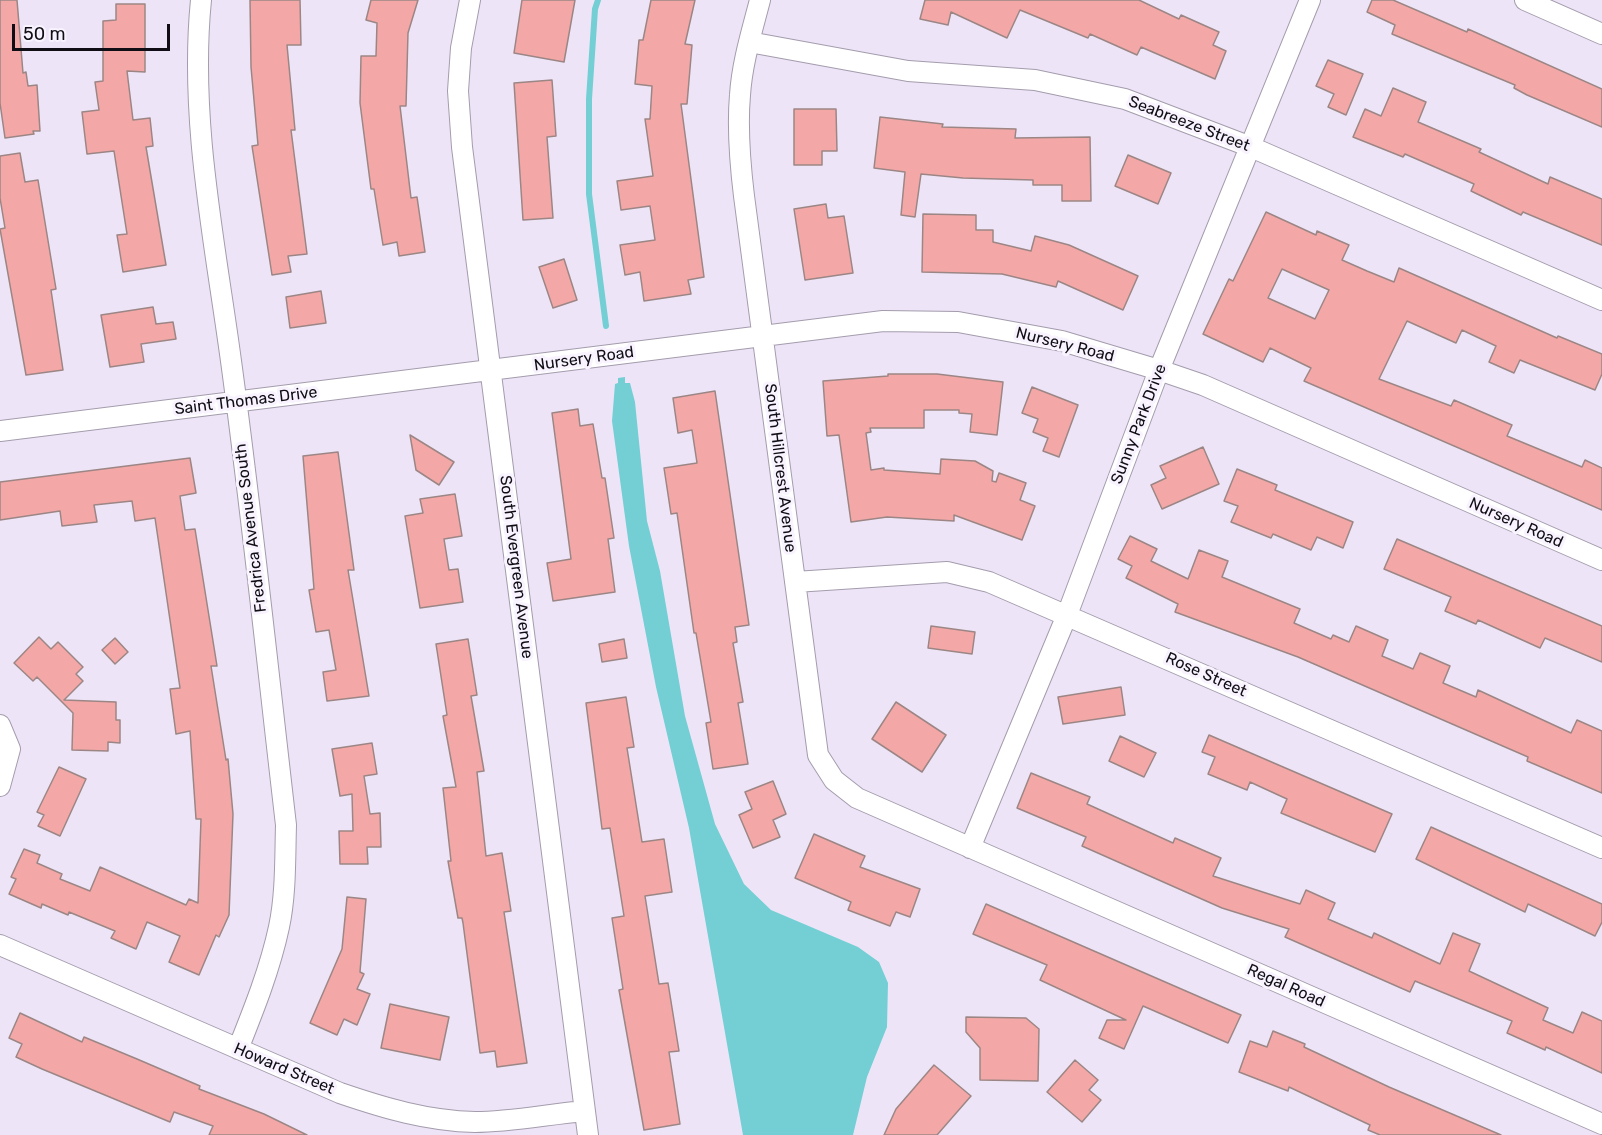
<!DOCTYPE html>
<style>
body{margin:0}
#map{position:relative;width:1602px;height:1135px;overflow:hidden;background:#ede5f7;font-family:Rubik,sans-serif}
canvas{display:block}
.scale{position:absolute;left:12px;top:24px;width:158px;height:27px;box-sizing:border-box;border:3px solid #100e14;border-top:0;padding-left:8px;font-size:18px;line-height:21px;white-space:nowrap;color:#100e14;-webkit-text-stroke:4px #f8f3ff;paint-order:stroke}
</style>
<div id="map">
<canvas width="1602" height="1135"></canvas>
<div class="scale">50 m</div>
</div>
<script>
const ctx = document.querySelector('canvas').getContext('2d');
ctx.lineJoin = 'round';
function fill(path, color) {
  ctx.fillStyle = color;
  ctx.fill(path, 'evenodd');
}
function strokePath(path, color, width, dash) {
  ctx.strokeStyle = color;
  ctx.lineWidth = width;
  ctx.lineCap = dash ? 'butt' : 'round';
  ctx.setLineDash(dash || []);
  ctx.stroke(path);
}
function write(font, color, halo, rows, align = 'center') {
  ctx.font = font + ' Rubik,sans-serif';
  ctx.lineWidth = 6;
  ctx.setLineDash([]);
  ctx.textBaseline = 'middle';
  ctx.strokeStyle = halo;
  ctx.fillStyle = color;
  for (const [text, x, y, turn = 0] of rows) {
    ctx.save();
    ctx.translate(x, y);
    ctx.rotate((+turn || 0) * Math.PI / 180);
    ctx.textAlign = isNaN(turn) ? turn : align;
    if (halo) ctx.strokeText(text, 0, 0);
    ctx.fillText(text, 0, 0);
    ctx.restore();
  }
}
const water = new Path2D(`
 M625 377V383H630L635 402 647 521 660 571 685 716 715 824 744 884 771 910 858 947 879 962 888 983 887 1027 867 1077 853 1135H743L689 828 656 687 629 546 612 421 615 384 618 383V378Z`);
const stream = new Path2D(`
 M598 0 595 9 589 99V194L606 326`);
const building = new Path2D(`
 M0 0H17L23 73 26 72 28 86 37 85 40 131H33L34 134 5 138 0 103Z
 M250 0H300L301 45H287L295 130H291L307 254 288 256 291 272 272 275 252 146 258 145 251 67Z
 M371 0H418L408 33 406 106H400L411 198 417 197 425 252 399 256 397 242 383 245 374 189H371L360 103 361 56H376L377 23 366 20Z
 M522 0H575L564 62 514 53Z
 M651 0H695L685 44 692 45 687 104H681L704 277 688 280 691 294 644 301 640 272 625 275 620 245 655 240 650 206 621 210 617 181 653 176 645 119H650L652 86 635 84 639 40H643Z
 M925 0H1139L1179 19 1181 15 1219 32 1213 45 1226 51 1215 79 1141 47 1137 55 1090 34 1088 38 1020 10 1007 38 951 12 948 25 920 19Z
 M1372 0H1393L1467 32 1468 29 1602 89V127L1527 95 1514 88 1515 85 1392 34 1395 25 1367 12Z
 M116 4H145V72L127 71 133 120 150 118 153 146 146 147 166 265 123 272 117 235 127 234 114 151 87 154 82 112 99 110 95 82 103 81V21L116 20Z
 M1328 60 1363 74 1346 115 1328 107 1334 94 1316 86Z
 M552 80 556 136 547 137 553 218 523 220 514 83Z
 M1393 88 1426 102 1418 122 1481 149 1479 152 1548 184 1550 177 1602 199V245L1523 212 1521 215 1471 191 1474 184 1405 154 1403 157 1353 137 1365 109 1381 116Z
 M794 109H836L837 151H822V165H794Z
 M880 117 943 124 942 127 1016 129 1015 138 1090 137 1091 201H1062V185H1033V180L963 178 921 174 915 217 901 215 905 172 874 168Z
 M20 153 25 182 38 180 56 289 51 290 63 370 26 375 0 229 5 228 0 198V156Z
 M1128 155 1171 173 1158 204 1115 186Z
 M826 204 828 218 844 216 853 273 805 280 794 209Z
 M1266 212 1316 235 1317 231 1349 245 1342 260 1367 271 1394 282 1399 268 1557 338 1558 336 1602 354V374L1595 390 1520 360 1514 373 1489 362 1496 346 1462 330 1456 343 1407 321 1379 379 1451 406 1454 400 1512 425 1507 436 1582 467 1585 460 1602 468V510L1304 381 1311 368 1270 348 1263 362 1203 334 1229 279 1233 281ZM1282 269 1329 290 1315 319 1268 298Z
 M923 214 976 215V230H993V242L1031 251 1035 236 1069 245 1138 276 1123 310 1058 281 1056 287 1002 274 922 272Z
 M564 259 577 300 553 308 539 267Z
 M321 291 326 323 290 328 286 297Z
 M153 307 156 324 173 322 176 339 141 344 144 362 110 367 101 315Z
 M888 374H937L1003 382 997 435 970 432 972 414 959 413V410H924V428H870L871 432 866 433 871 470 884 468V470L940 474 941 459 975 461 993 471 992 481 996 482 999 473 1026 483 1020 500 1035 506 1022 540 954 515V521L887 517 851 522 839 435 827 436 823 381 888 376Z
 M1032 387 1078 405 1059 457 1043 451 1048 438 1033 432 1038 419 1022 413Z
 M715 391 749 625 735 627 737 642 733 643 743 702 738 703 748 764 713 769 706 723 711 722 696 633H694L677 513 671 514 664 468 697 463 692 430 678 433 673 398Z
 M578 409 580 426 593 424 602 478H605L614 538 608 539 615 592 553 601 547 563 571 559 552 413Z
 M410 435 454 462 439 485 416 470Z
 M1203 447 1219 484 1162 509 1151 485 1166 478 1160 466Z
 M338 452 354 570H348L369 696 327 701 323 672 336 670 329 630 316 632 309 590 314 589 303 456Z
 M190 458 196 493 180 496 185 530 195 529 217 666H211L226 760 228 759 233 814 229 915 219 937 216 935 199 975 169 962 180 936 147 922 136 949 111 938 115 931 69 912 68 915 42 904 41 908 9 894 16 879 11 877 24 849 40 855 37 863 62 874 60 879 90 891 100 867 186 905 189 899 198 903 201 819H196L190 731 176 734 170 689 180 688 155 518 135 521 132 501 94 505 97 522 62 526 60 511 0 520V482Z
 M1237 469 1277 485 1275 490 1353 522 1343 548 1317 537 1311 550 1273 534 1271 538 1231 522 1238 506 1224 501Z
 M455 494 462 536 444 539 449 570 458 569 463 602 420 608 405 516 423 513 420 499Z
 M1130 536 1157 549 1151 561 1188 579 1199 550 1228 561 1222 577 1300 609 1294 623 1331 639 1333 635 1349 642 1356 626 1388 640 1382 656 1413 669 1420 653 1450 666 1443 683 1476 697 1478 690 1571 733 1577 720 1602 731V793L1527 761 1528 757 1298 657 1175 612 1178 604 1126 578 1132 566 1118 559Z
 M1397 539 1602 626V662L1545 638 1540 648 1478 620 1476 624 1445 611 1451 597 1384 569Z
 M931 626 975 632 972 654 928 648Z
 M39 637 51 649 58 642 83 667 76 674 83 681 64 700 116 702V720H120V743L108 742V751L72 750 73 713 37 677 33 681 14 663Z
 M115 638 128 652 115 664 102 650Z
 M468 639 477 695 471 696 484 771 477 772 486 856 502 853 511 911 504 912 527 1063 497 1067 495 1051 480 1053 463 923 462 918H458L448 861H451L443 788 456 787 443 716 447 715 436 644Z
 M624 639 627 658 602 662 599 644Z
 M1121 687 1125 715 1063 724 1058 697Z
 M626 697 634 747 627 748 642 842 664 839 672 892 645 896 659 984 668 983 679 1051 669 1052 680 1124 644 1130 619 990 623 989 612 918 624 916 610 828 602 829 586 703Z
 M896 702 946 735 922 772 872 739Z
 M1209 735 1392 814 1375 852 1281 813 1287 799 1250 782 1247 790 1208 774 1215 757 1202 752Z
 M1120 736 1156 753 1144 777 1109 761Z
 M372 743 377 774 364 776 370 814 380 813 381 847H367L368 864H340L339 831H353L352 794 340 796 332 749Z
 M59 767 86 779 60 836 38 826 44 815 37 812Z
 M1031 773 1090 797 1087 804 1173 843 1175 838 1221 858 1213 876 1300 904 1306 890 1335 903 1328 919 1372 938 1374 933 1440 964 1453 933 1480 944 1469 971 1548 1008 1543 1020 1573 1033 1582 1012 1602 1021V1073L1546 1047 1545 1050 1507 1033 1512 1021 1415 981 1410 992 1285 937 1289 929 1222 908 1082 846 1086 837 1017 808Z
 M773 781 786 814 773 820 780 837 753 848 739 815 752 809 745 792Z
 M1431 827 1602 904V922L1595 936 1528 904 1525 912 1416 859Z
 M814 834 865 856 860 867 920 889 910 917 896 912 890 926 848 910 851 902 795 878Z
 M347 897 366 899 360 972 364 974 357 989 370 994 357 1025 344 1019 337 1035 310 1023 342 949Z
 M986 904 1241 1015 1228 1043 1143 1006 1124 1049 1099 1038 1107 1020H1126L1040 980 1047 965 973 934Z
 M390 1004 449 1017 440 1060 381 1048Z
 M20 1013 82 1042 84 1037 137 1059 200 1086 199 1089 264 1114 307 1135H209L213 1126 174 1112 170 1122 42 1069 16 1057 22 1044 9 1038Z
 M966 1017 1026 1018 1039 1029 1038 1081 980 1080V1048L966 1032Z
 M1273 1031 1305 1044 1304 1047 1389 1087 1501 1135H1380L1368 1130 1370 1125 1289 1087 1288 1091 1239 1072 1250 1041 1267 1047Z
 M1075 1060 1098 1080 1089 1090 1101 1100 1082 1122 1047 1092Z
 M934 1065 971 1096 937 1135H884L896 1109Z`);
const street = new Path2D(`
 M201 0C189 120 215 242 231 361 252 515 268 671 286 825 285 859 286 894 279 927 270 969 254 1009 238 1049
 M470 0 461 48 458 91 462 147 588 1135
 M760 0C752 31 742 63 740 95 737 129 740 163 744 196L818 755 834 780 857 798 1602 1124
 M1525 0 1602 34
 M749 42 908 71 1035 80 1125 99 1251 147 1602 300
 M0 431 883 321 958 322 1062 341 1159 370 1203 385 1602 560
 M795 582 947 572 989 582 1602 848
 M0 725 10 749 0 786
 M970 848 1067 615 1159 370 1310 0
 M0 945 340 1093C384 1108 427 1121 475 1122 511 1122 549 1114 585 1111`);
const streetNames = [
 ["Seabreeze Street",1189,124,21],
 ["Nursery Road",1065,345,14],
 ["Nursery Road",584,359,-8],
 ["Saint Thomas Drive",246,401,-7],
 ["Sunny Park Drive",1139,424,-69],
 ["South Hillcrest Avenue",780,468,83],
 ["Nursery Road",1516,523,24],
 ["Fredrica Avenue South",251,528,-97],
 ["South Evergreen Avenue",516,567,83],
 ["Rose Street",1206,675,24],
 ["Regal Road",1286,986,24],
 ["Howard Street",284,1069,23]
];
fill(water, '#73cfd4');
strokePath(stream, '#73cfd4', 6);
fill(building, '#f3a8a7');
strokePath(building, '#9c8685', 1.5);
strokePath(street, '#a49cad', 22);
strokePath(street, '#fff', 20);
write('16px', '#100e14', '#f8f3ff', streetNames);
</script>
